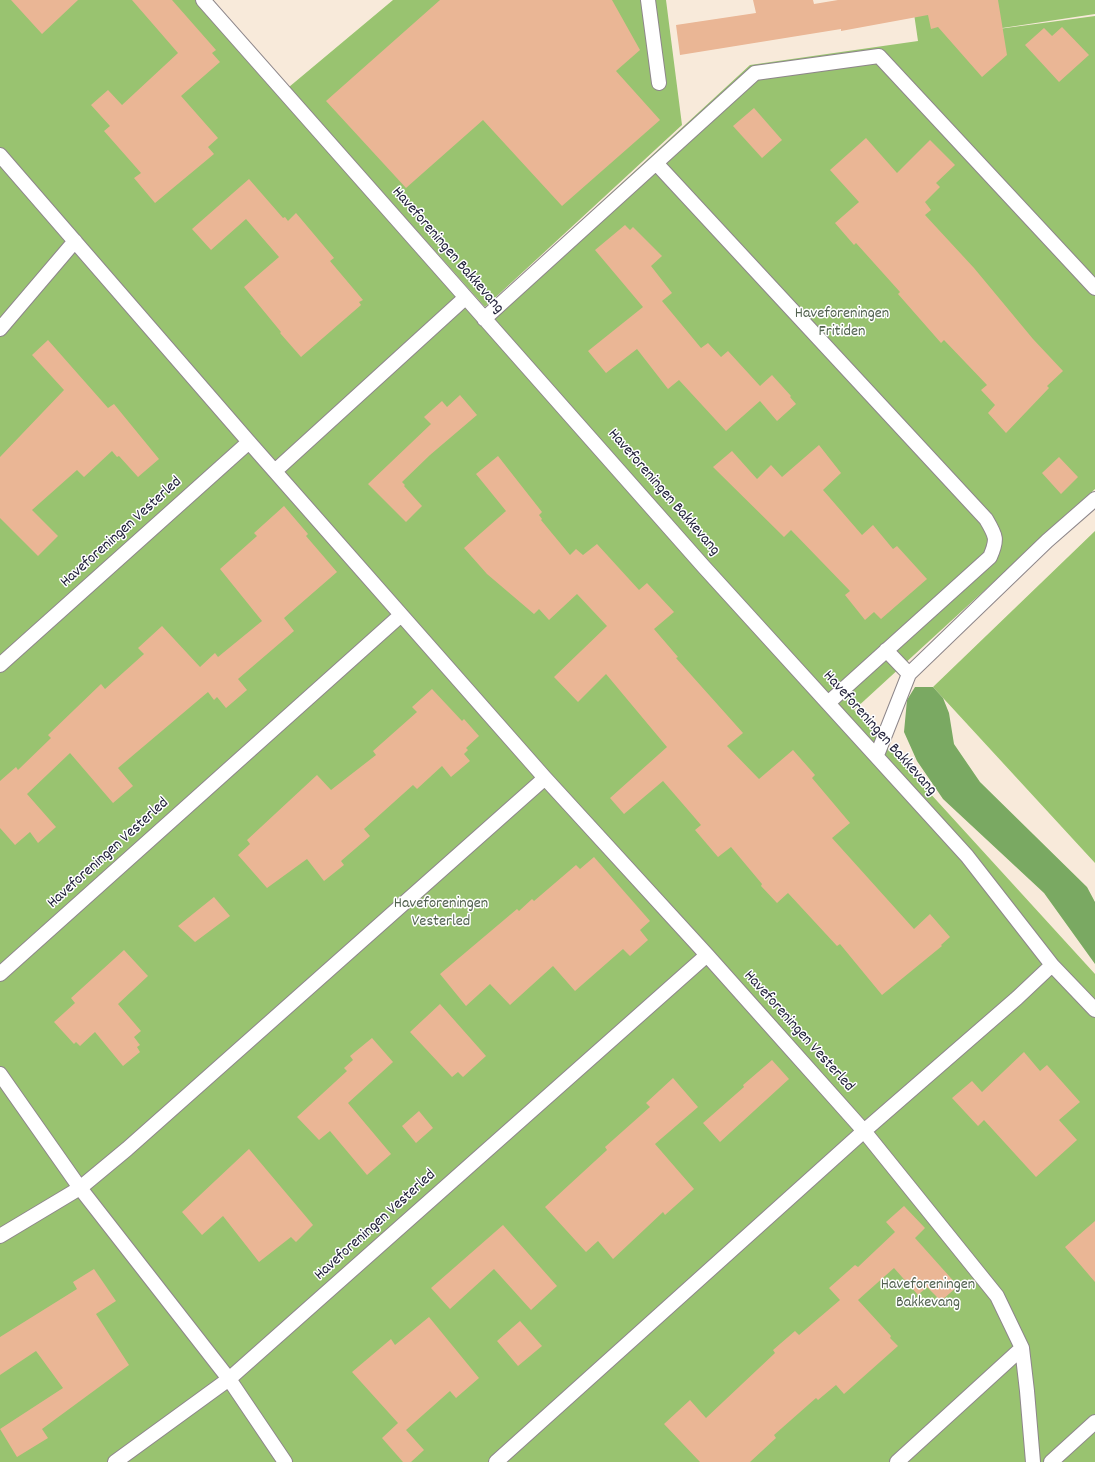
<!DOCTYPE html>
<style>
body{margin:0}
canvas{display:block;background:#f8eada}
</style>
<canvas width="1095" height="1462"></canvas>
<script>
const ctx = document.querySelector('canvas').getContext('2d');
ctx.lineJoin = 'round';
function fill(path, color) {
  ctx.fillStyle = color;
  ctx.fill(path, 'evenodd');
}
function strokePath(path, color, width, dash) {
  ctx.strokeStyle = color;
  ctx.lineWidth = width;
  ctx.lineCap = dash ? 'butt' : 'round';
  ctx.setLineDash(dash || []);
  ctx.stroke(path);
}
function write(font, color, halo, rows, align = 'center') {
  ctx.font = font + ' Dekko,sans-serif';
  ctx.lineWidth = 3;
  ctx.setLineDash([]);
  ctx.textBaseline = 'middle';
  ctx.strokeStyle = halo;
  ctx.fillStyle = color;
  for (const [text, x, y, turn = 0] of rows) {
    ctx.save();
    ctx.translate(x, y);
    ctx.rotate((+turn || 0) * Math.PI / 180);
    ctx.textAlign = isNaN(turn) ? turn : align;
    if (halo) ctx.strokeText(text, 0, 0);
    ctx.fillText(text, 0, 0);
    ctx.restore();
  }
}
const green = new Path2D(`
 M0 0H203L484 310 750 65 918 41 912 0H1095V14L976 32 1095 16V489L854 710 1095 974V1462H0Z
 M393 0H666L682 125 485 307 289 87Z
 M1095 531V863L933 687Z`);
const forest = new Path2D(`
 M915 687H933L943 698 949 713 954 744 980 782 1087 887 1095 902V964L1044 893 943 799 917 761 904 732 907 700Z`);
const building = new Path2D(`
 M11 0H78L42 34Z
 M132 0H172L216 50 212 53 220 62 181 96 218 138 208 147 214 154 155 203 134 178 141 173 104 131 110 126 91 105 108 90 122 105 178 53Z
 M440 0H612L640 50 616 71 660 120 562 206 483 120 406 188 326 101Z
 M753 0H813L814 4 838 0H998L1007 55 982 77 938 27 931 29 928 15 841 31V29L680 55 676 25 756 13Z
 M1062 27 1089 55 1059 82 1025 45 1044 28 1052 36Z
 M754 108 782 140 762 158 733 126Z
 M866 138 897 173 930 140 955 165 936 183 940 187 925 202 931 210 925 215 974 268 1033 339 1063 371 1047 386 1049 388 1006 433 988 413 995 405 981 390 987 385 944 340 941 343 898 294 900 292 856 243 854 245 835 223 859 202 830 170Z
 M249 179 283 218 285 217 288 221 296 213 334 258 330 261 363 300 359 302 361 305 301 357 280 333 281 332 244 287 279 257 246 219 211 250 192 229Z
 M625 225 630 230 633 227 662 256 651 266 672 293 662 301 701 348 708 343 721 357 728 351 760 386 772 375 791 396 790 397 796 404 777 421 760 401 726 431 679 380 668 389 637 349 606 373 588 351 643 307 595 250Z
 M48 340 108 408 114 404 159 459 138 477 119 456 117 457 112 451 84 477 77 470 32 510 58 536 38 556 0 518V457L64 390 32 355Z
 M460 395 477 415 430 455 402 482 405 485 404 486 422 506 406 522 368 484 431 424 424 417 442 401 447 407Z
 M819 445 841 473 823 490 862 535 873 525 893 549 897 546 927 579 881 619 874 612 865 620 845 595 850 591 791 530 784 537 713 467 732 451 757 479 771 465 782 477Z
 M498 456 542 512 539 515 542 519 541 520 570 555 576 549 583 555 597 544 639 590 647 583 674 612 654 629 678 657 676 658 743 733 727 746 759 779 793 750 815 775 812 778 850 823 832 838 914 929 930 914 950 937 941 945 942 946 882 995 840 944 837 946 788 893 777 903 761 886 762 884 731 847 718 857 695 830 701 825 663 781 624 814 610 798 667 747 606 674 578 702 554 677 607 626 577 594 549 620 539 609 534 614 487 574 464 548 506 511 476 474Z
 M1059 457 1078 477 1061 494 1042 473Z
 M284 506 308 534 306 536 337 572 284 618 294 631 238 679 247 690 226 708 217 697 214 700 208 692 118 768 133 786 113 803 70 753 27 794 56 827 38 843 30 832 15 845 0 828V781L16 767 18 770 51 738 48 735 101 684 105 689 144 654 138 648 162 626 200 667 215 653 218 657 262 621 220 569 257 536 254 533Z
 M432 689 462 721 464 719 479 736 466 748 468 750 464 754 470 761 451 777 442 766 417 789 413 785 364 829 370 836 341 861 344 865 324 881 307 859 267 888 238 855 250 844 247 840 317 775 331 790 376 755 373 751 417 712 412 707Z
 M594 857 650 921 640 930 648 940 630 956 623 949 575 991 553 966 510 1005 490 984 466 1006 440 974 517 909 519 911 532 899 534 901 576 865 580 869Z
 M214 897 230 916 195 942 178 926Z
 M124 950 148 976 118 1004 141 1031 134 1037 140 1045 137 1047 140 1052 123 1066 95 1032 80 1046 76 1042 74 1044 54 1022 75 1003 71 998Z
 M440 1004 486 1056 463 1077 458 1072 452 1077 410 1032Z
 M372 1038 393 1062 348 1103 391 1154 367 1175 330 1131 319 1140 297 1117 347 1071 344 1068 353 1060 350 1056Z
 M1024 1052 1040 1071 1047 1065 1080 1102 1059 1120 1077 1140 1036 1177 984 1120 978 1126 952 1098 972 1081 982 1092Z
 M772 1060 789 1079 720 1142 703 1123 744 1087 743 1085Z
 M673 1078 698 1107 655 1144 694 1189 665 1215 663 1212 613 1259 598 1241 586 1252 545 1207 607 1150 605 1147 650 1107 646 1103Z
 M419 1111 433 1128 416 1143 402 1126Z
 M249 1149 313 1225 296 1242 291 1237 259 1262 223 1216 202 1235 182 1212Z
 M904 1206 925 1228 915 1238 958 1286 941 1301 927 1287 918 1295 894 1268 858 1300 891 1336 890 1338 898 1346 844 1394 836 1385 818 1400 816 1398 774 1435 776 1438 750 1462H700L664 1424 690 1400 706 1418 775 1353 773 1350 795 1331 799 1335 840 1300 829 1288 855 1265 858 1267 895 1232 886 1222Z
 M1095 1221V1282L1065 1247Z
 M503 1225 557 1286 531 1310 494 1269 450 1309 431 1288Z
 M94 1269 116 1301 96 1314 129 1365 42 1429 48 1438 17 1457 0 1429 63 1388 36 1351 0 1375V1337L77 1289 73 1282Z
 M429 1317 479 1378 456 1398 450 1391 406 1430 424 1450 411 1462H403L382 1438 398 1423 352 1372 391 1339 395 1345Z
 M520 1321 542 1346 518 1366 497 1341Z`);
const lane = new Path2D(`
 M203 0 704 567 967 856 1052 965 1095 1010
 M648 0 659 83
 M0 155 249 442 545 778 707 955 864 1131 997 1296 1022 1348 1027 1391 1033 1462
 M656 163 986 519C996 536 998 539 990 557L828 703
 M484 319 755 73 879 56 1095 288
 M0 329 75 241
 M275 471 465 298
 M886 650 909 674
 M0 665 249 442
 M877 755 909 674 1047 541 1095 499
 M0 974 401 615
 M0 1074 80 1188 229 1379 285 1462
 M0 1236 80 1188 127 1149 545 778
 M115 1462 229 1379 707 955
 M496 1462 864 1131 1017 998 1052 965
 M897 1462 1022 1348
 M1051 1462 1095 1422`);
const streetNames = [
 ["Haveforeningen Bakkevang",447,251,49],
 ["Haveforeningen Bakkevang",663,493,49],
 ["Haveforeningen Vesterled",122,533,-42],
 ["Haveforeningen Bakkevang",879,734,48],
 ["Haveforeningen Vesterled",109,854,-42],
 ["Haveforeningen Vesterled",798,1032,48],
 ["Haveforeningen Vesterled",376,1226,-42]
];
const parkNames = [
 ["Haveforeningen",842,315],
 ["Fritiden",842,333],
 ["Haveforeningen",441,905],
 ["Vesterled",441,923],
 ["Haveforeningen",928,1286],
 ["Bakkevang",928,1304]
];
fill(green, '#99c370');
fill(forest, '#7aa962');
fill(building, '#eab695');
strokePath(lane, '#8d868a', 16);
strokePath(lane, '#fff', 14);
write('16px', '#22223b', '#fff', streetNames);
write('16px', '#526250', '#fff', parkNames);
</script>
